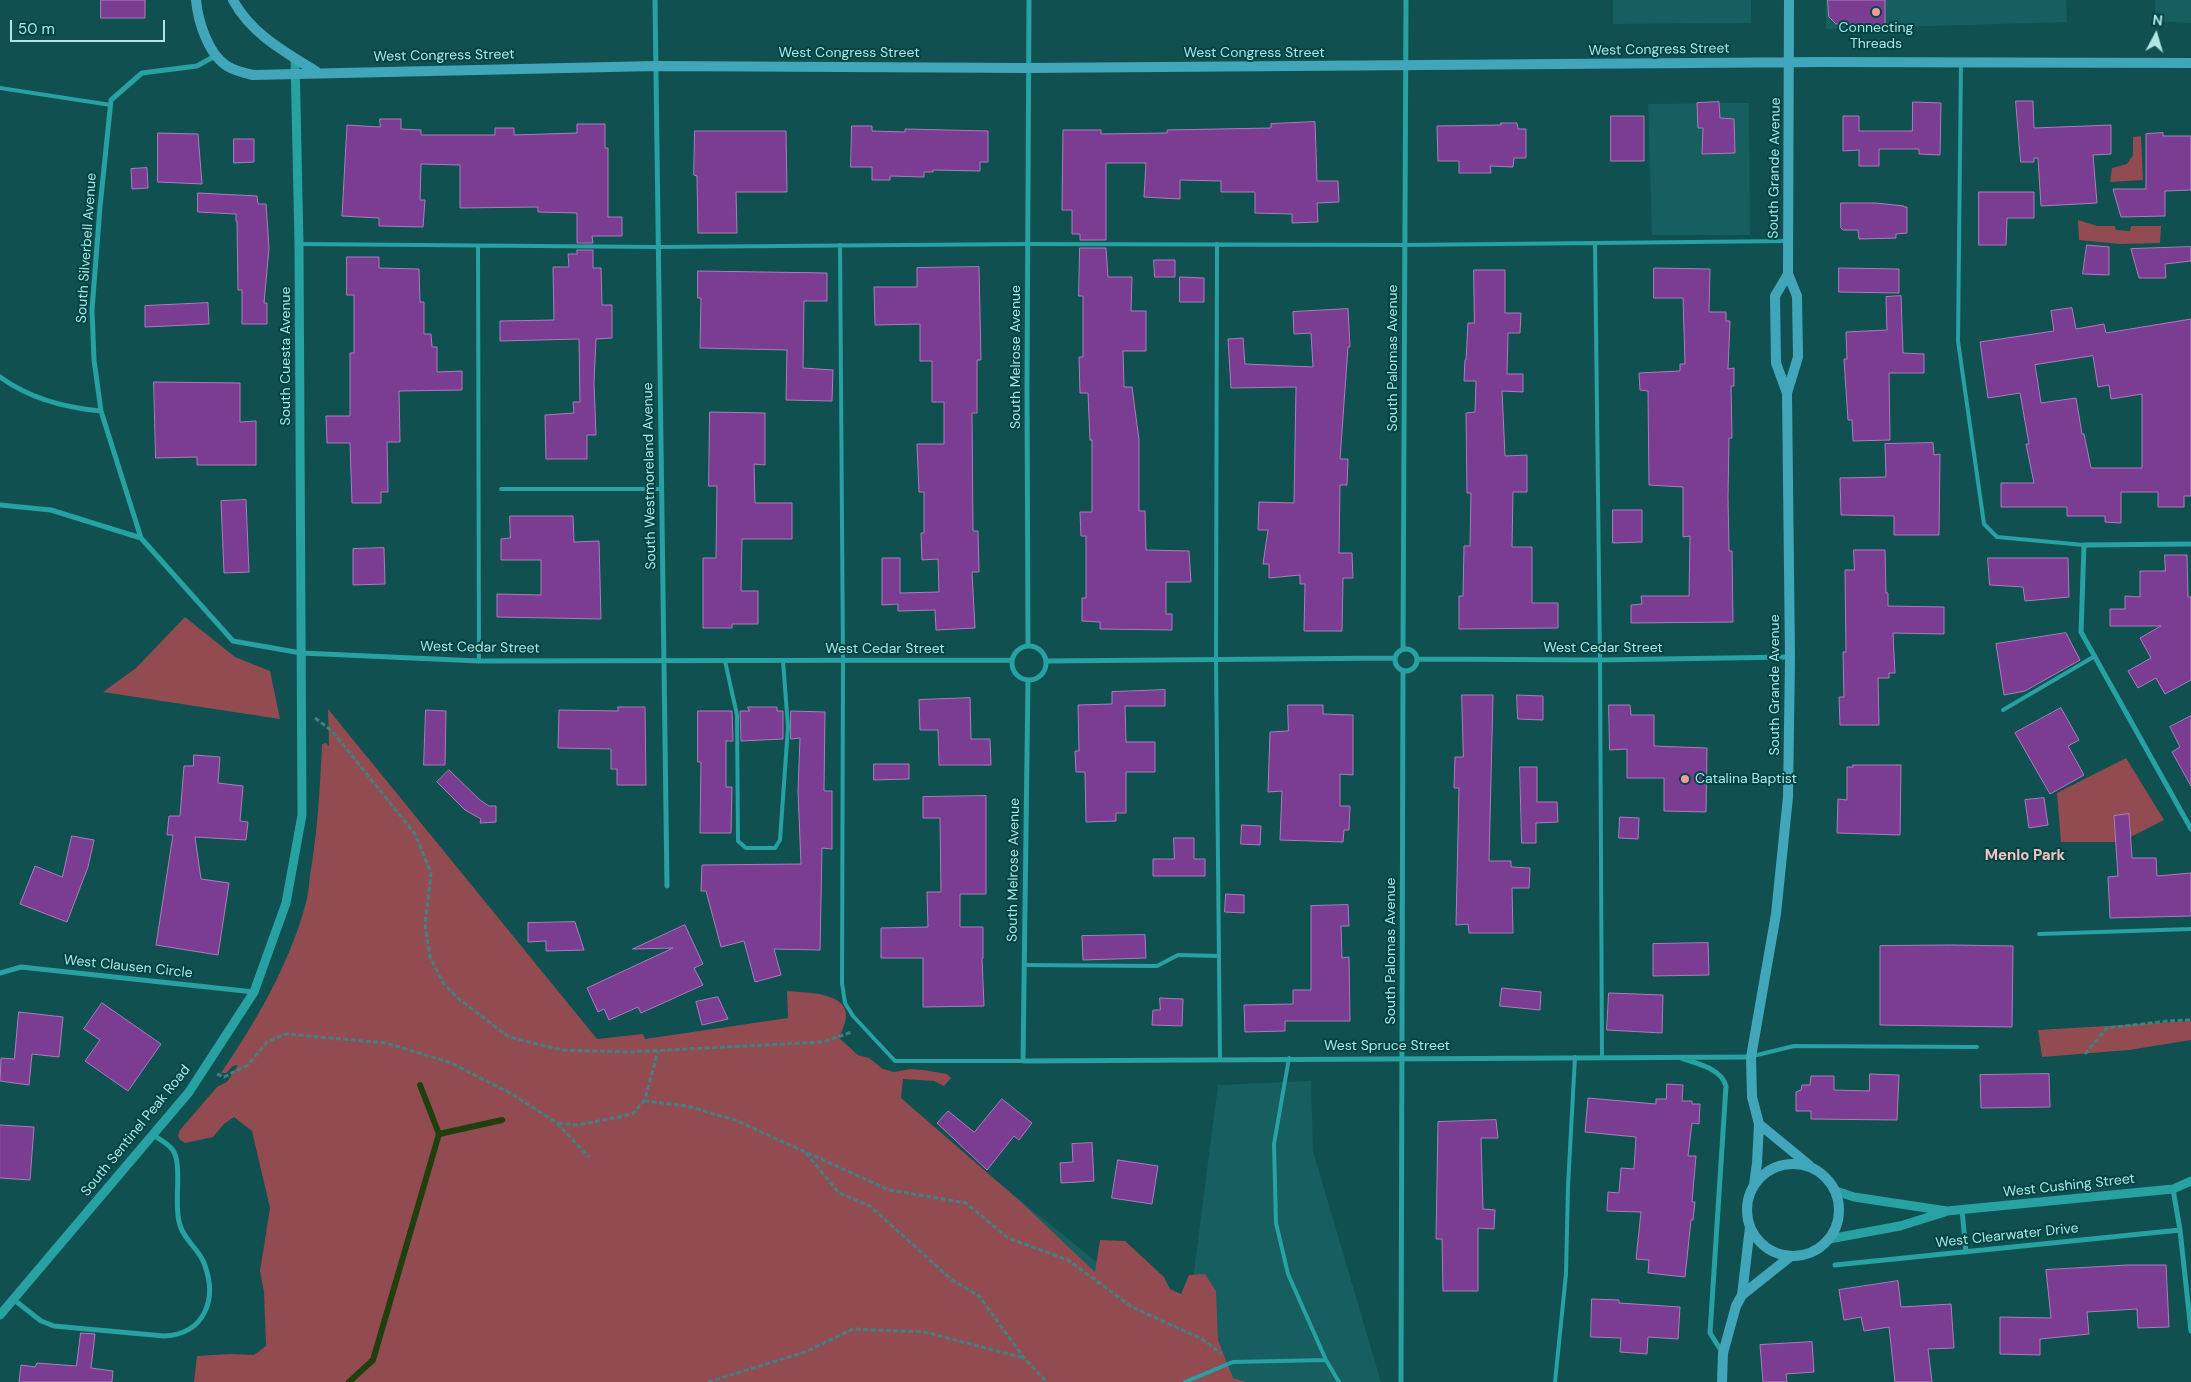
<!DOCTYPE html>
<style>
body{margin:0}
#map{position:relative;width:2191px;height:1382px;overflow:hidden;background:#105050;font-family:"DM Sans",sans-serif}
canvas{display:block}
.north{position:absolute;left:2131px;top:10px;width:50px;height:50px;-webkit-text-stroke:4px #004545;paint-order:stroke;rotate:6deg;font-size:14px;font-weight:700;line-height:20px;text-align:center;color:#b2e4e3}
.north::after{content:'';display:block;margin:auto;width:18px;height:22px;background:#b2e4e3;clip-path:polygon(50% 0,100% 100%,50% 72%,0 100%)}
.scale{position:absolute;left:10px;top:20px;width:155px;height:22px;box-sizing:border-box;border:2px solid #b2e4e3;border-top:0;padding-left:6px;font-size:15px;line-height:18px;white-space:nowrap;color:#b2e4e3;-webkit-text-stroke:4px #004545;paint-order:stroke}
</style>
<div id="map">
<canvas width="2191" height="1382"></canvas>
<div class="north">N</div>
<div class="scale">50 m</div>
</div>
<script>
const ctx = document.querySelector('canvas').getContext('2d');
ctx.lineJoin = 'round';
function fill(path, color) {
  ctx.fillStyle = color;
  ctx.fill(path, 'evenodd');
}
function strokePath(path, color, width, dash) {
  ctx.strokeStyle = color;
  ctx.lineWidth = width;
  ctx.lineCap = dash ? 'butt' : 'round';
  ctx.setLineDash(dash || []);
  ctx.stroke(path);
}
function write(font, color, halo, rows, align = 'center') {
  ctx.font = font + ' "DM Sans",sans-serif';
  ctx.lineWidth = 4;
  ctx.setLineDash([]);
  ctx.textBaseline = 'middle';
  ctx.strokeStyle = halo;
  ctx.fillStyle = color;
  for (const [text, x, y, turn = 0] of rows) {
    ctx.save();
    ctx.translate(x, y);
    ctx.rotate((+turn || 0) * Math.PI / 180);
    ctx.textAlign = isNaN(turn) ? turn : align;
    if (halo) ctx.strokeText(text, 0, 0);
    ctx.fillText(text, 0, 0);
    ctx.restore();
  }
}
const built = new Path2D(`
 M1613 0H1751V23L1613 24Z
 M1826 0H2066L2067 22 1826 29Z
 M2155 0H2191V23L2155 21Z
 M1749 103 1750 235H1652L1648 104Z
 M1311 1081 1313 1151 1381 1382H914L927 1125 1186 1334 1218 1085Z`);
const green = new Path2D(`
 M2141 136 2143 180 2110 182 2112 168 2127 164 2133 155V137Z
 M2078 220 2097 226H2115L2116 230 2130 231 2131 226H2161L2160 243 2120 244 2079 240Z
 M185 617 235 657 270 671 280 719 103 692 136 668Z
 M328 709 597 1039 643 1034 645 1039 788 1018 787 991C804 993 845 991 846 1015 846 1023 842 1030 839 1038L858 1055 869 1058 883 1069 894 1072 910 1069 924 1070 947 1074 951 1078 944 1086 934 1081 903 1079 901 1098 1021 1202 1095 1272 1100 1240 1125 1241 1164 1277 1170 1289 1181 1294 1189 1275 1205 1274 1216 1291 1218 1340 1233 1378 1246 1382H194L197 1356 230 1354 254 1355 266 1346 264 1292 260 1271 270 1208 252 1131 234 1117 224 1124 213 1137 185 1143 180 1140 178 1136 180 1130 217 1087 227 1082 238 1065 233 1066 226 1073H221C257 1020 289 965 306 903 309 892 309 880 311 869 318 827 320 786 322 744L326 743 329 746Z
 M2126 758 2164 820 2121 842H2061L2057 793Z
 M2191 1021V1040L2129 1050 2042 1057 2038 1030Z`);
const stream = new Path2D(`
 M439 1134 502 1120
 M349 1382 373 1360 439 1134 420 1085`);
const building = new Path2D(`
 M101 0H145V18H101Z
 M1828 0H1885V25L1836 24 1829 17Z
 M2016 101H2033L2034 128 2111 125V154L2093 155 2097 203 2041 206 2038 158H2034V162H2021Z
 M1719 102 1720 118 1734 119 1735 153 1702 154 1703 128H1698L1697 103Z
 M1913 102 1941 103 1940 155 1919 154V149H1879V166H1859V150L1843 151V116H1859V131H1912Z
 M1611 116H1644V161H1611Z
 M380 119H401V129L421 130V135H495V128H514V135L577 133V124H605V148H608V217H622V236H592L593 243H577V213L538 212V207L460 208V165L421 164 420 200H425L423 227 379 226V218L342 216 347 125 380 127Z
 M1315 122 1317 181H1338L1339 202 1317 203 1318 222 1292 223V214L1255 213V192H1221V181L1180 180V199L1144 197 1146 163H1106V240H1080V234H1072V210H1062L1063 130H1101V134L1167 133V130L1271 128V124Z
 M1501 123H1517L1518 129H1526V158H1514L1513 167 1490 166 1491 173H1459V161H1438L1437 126 1501 125Z
 M852 126H872V131L905 132V129L988 131V162H980V171L933 170V172H924V177L890 176V180H872V167H851Z
 M695 131H786L787 192H736L737 233H698L697 176 694 175Z
 M158 133 198 134 202 184 158 182Z
 M2163 133V136H2191V190L2165 191V216L2121 217 2113 189H2146V134Z
 M234 139H254V162L234 163Z
 M147 168 148 188 132 189 131 169Z
 M1979 192H2034V218H2007L2006 245H1979Z
 M198 193 257 196 258 204H266L269 248 264 303H267V324H242V290H238L237 221H236V214L198 212Z
 M1841 203H1876L1904 206V207H1907V233L1896 234V238L1859 239 1858 230H1843L1841 228Z
 M2087 245 2109 247V275L2083 274Z
 M2191 247V261L2165 264 2166 278H2139L2131 249Z
 M1080 248H1106L1108 277H1132L1131 311H1146V351H1123L1124 387H1132L1139 440V511H1145L1146 550 1189 551 1191 582H1166V614H1172V630L1100 629V622L1082 621V598H1086V536H1081L1080 512H1092V440H1090L1088 393H1080L1079 357H1083V296H1079Z
 M577 250H593V268H601L602 305H612V338L596 339 594 382 596 435H587V459H546L545 415 574 413 573 402H580L579 339 500 341V321L554 320 553 267H569L568 254H577Z
 M347 257H379V268L419 269 420 302H424V334H431L432 347H437V372L462 371V390L399 391 400 442H387L388 492H381V503H352L350 443H327L326 416H350V353H354V295H347Z
 M1154 260H1175V277H1155Z
 M979 267 981 360H977V413H972L973 531H978L979 572H972L975 628 936 630 935 610 898 611V604L882 605V558H900V593L939 592 938 559 922 560 921 533H924V492H919L917 444H944V402H932V361H920V324L875 325 874 287H917V268Z
 M1654 268 1710 269 1709 312H1726V321H1730L1728 369 1734 368V386H1731L1732 438H1729L1728 497 1729 551H1732L1733 622 1631 623V605L1642 604 1641 596H1689L1690 536 1683 537V487L1649 485 1648 391 1640 390 1639 373 1680 371V364H1685L1683 298H1654Z
 M1839 268 1899 269V293L1839 292Z
 M1474 270H1505V313H1521L1520 333H1508L1507 374H1523V392L1502 391 1505 456 1527 455V492H1513L1512 547H1532V603H1558V628L1459 629V596H1463L1464 546H1470L1471 493H1467L1466 413 1475 412 1476 381H1464L1465 360H1466L1468 323H1474Z
 M698 271 827 273V301H804L803 368 833 370 832 401 786 400 787 350 700 348 701 298H698Z
 M1180 277 1204 278V302H1180Z
 M1901 296 1903 353 1924 354V373H1889L1890 440 1853 441 1852 420H1848L1844 359H1847L1846 332 1887 330 1886 297Z
 M208 303 209 324 145 327V306Z
 M2072 308 2076 329 2104 324 2106 333 2191 319V496H2184V507H2158V492H2121V523L2105 522V516H2067V507H2001V483H2034L2026 444H2029L2020 393 1988 398 1980 342 2054 331 2051 311ZM2093 356 2098 387 2109 385 2111 399 2142 394V468H2091L2084 434H2082L2076 398 2041 403 2035 365Z
 M1348 309 1350 347H1348L1340 459H1348L1347 485H1340L1339 553H1352L1353 578H1343L1342 631H1304L1305 584H1300V575L1269 578V564H1263L1268 530H1258L1259 502 1294 503 1296 387 1231 388 1228 339 1243 338 1245 364 1313 367 1311 333 1294 334 1293 312Z
 M154 382 240 383V422L256 421V465H197V457L156 458Z
 M710 412 765 413V465L754 464 755 503H792V539H742L741 591H758V624H732V628H703V558H716L717 486H709Z
 M1933 443 1934 455 1940 454 1939 535H1894V516L1841 515 1840 478 1886 477 1885 444Z
 M246 500 249 572 224 573 221 501Z
 M1613 510H1642V542L1613 543Z
 M510 516H573L574 542 599 541 601 619 497 617V594L541 595V560H501V539L510 538Z
 M384 548 385 584 353 585V549Z
 M1854 550H1885L1886 593H1888V606L1944 607V634L1893 633 1895 673H1889V678H1878L1879 725H1840L1839 697H1844L1843 652H1846L1845 570H1854Z
 M2165 555H2187L2188 597H2191V680L2165 694 2156 678 2138 688 2128 671 2151 658 2140 638 2161 626H2110V609H2125V596L2140 597V571H2165Z
 M1988 558H2068L2069 597 2025 601 2023 587 1990 585Z
 M2066 633 2080 660 2025 691 2004 695 1996 644Z
 M1165 690V706H1125L1126 742H1155V772H1126V813H1116V821L1086 822 1085 772H1076L1075 751H1079L1078 705 1112 704V692Z
 M1462 695H1493L1489 861H1511V867L1530 868 1529 888H1512L1513 933H1469L1468 924 1456 925 1459 788H1454L1455 757H1463Z
 M1517 695 1543 696V720L1518 719Z
 M970 698 971 739H990L991 765H939L938 730H920L919 700Z
 M1288 705H1323V714L1353 715V775L1340 774V806H1350L1349 830H1344L1343 842 1280 840 1282 791 1268 792 1270 732 1288 731Z
 M1609 705H1630L1631 715H1654V746L1707 748 1706 812 1664 811V778H1627V749L1610 750Z
 M618 707H645L646 785H617V769H611V749L558 748 559 710 618 711Z
 M748 707H777V711H783V739L741 741 740 711H749Z
 M2061 708 2079 740 2068 746 2084 775 2050 794 2015 733Z
 M426 710 446 711 445 765H424Z
 M698 711H732L733 741H726V787H732L731 833H700L701 762H698Z
 M791 711 825 712 824 791H832V849L822 848 820 950 774 949 781 975 755 982 744 941 721 947 706 891H701L702 865 801 864 798 791 800 738 791 739Z
 M2191 716V786L2172 752 2180 747 2170 727Z
 M194 755 220 757 218 783 243 786 240 821 248 822 246 840 195 837 201 879 229 883 218 955 156 945 173 835H167L169 816H180L184 766H193Z
 M874 764H909V779L874 780Z
 M1853 765H1901L1900 835 1837 833 1838 799 1847 800V767H1853Z
 M1520 767H1537V802H1557L1558 822 1536 823V843H1522Z
 M449 770 480 800 489 806H496V822L480 823 481 819 465 810 437 782Z
 M986 796V894H960V927H983V958H982L984 1006 923 1007V958H881V928L928 927 927 892H941L940 818H923V797Z
 M2044 798 2048 825 2029 828 2025 800Z
 M2129 814 2132 858H2156L2157 876 2191 873V916L2110 918 2108 877 2118 876 2114 816Z
 M1620 817 1639 818 1638 839 1619 838Z
 M1242 825 1261 826 1260 845 1241 844Z
 M72 836 94 840 88 867 67 922 20 904 35 866 62 877Z
 M1174 838H1194V859H1205V876H1153V859H1174Z
 M1226 894 1244 895V913L1225 912Z
 M1348 905 1349 926H1341L1342 958 1349 957 1350 1021H1285V1031L1245 1032 1244 1005 1293 1004V990H1311V906Z
 M575 922 584 950 546 951V941L528 942V923Z
 M685 925 703 964 694 968 703 985 641 1013 638 1007 609 1020 604 1009 598 1012 587 988 673 948 633 949Z
 M1145 935 1146 958 1083 960 1082 936Z
 M1708 943 1709 975 1653 976V944Z
 M1952 945 2013 946 2012 1027 1880 1025V946Z
 M1502 988 1541 992 1540 1010 1500 1006Z
 M1609 993 1663 995 1662 1033 1607 1030Z
 M718 997 728 1019 702 1025 696 1002Z
 M1160 998 1183 999 1182 1026 1152 1025 1153 1010H1160Z
 M102 1003 161 1044 128 1091 85 1061 100 1040 84 1029Z
 M19 1012 63 1017 59 1057 32 1054 29 1085 0 1081 1 1058 14 1059Z
 M1870 1074 1899 1075 1897 1120 1811 1119V1111H1796V1092L1801 1090 1802 1085H1810L1811 1076H1834V1090L1869 1091Z
 M2049 1074 2050 1107 1981 1108 1980 1075Z
 M1667 1084 1683 1085 1682 1101H1692V1104H1700L1699 1124 1692 1123 1688 1156H1696L1692 1202H1695L1693 1220H1691L1685 1277 1648 1273 1649 1260 1636 1259 1641 1212 1607 1211 1608 1192 1619 1193 1621 1168 1634 1169 1636 1137 1585 1132 1588 1098 1656 1104V1099H1666Z
 M1002 1099 1032 1123 1019 1140 1014 1136 987 1170 937 1123 948 1111 974 1132Z
 M1496 1120 1498 1138H1481L1483 1209 1495 1210 1494 1229 1478 1228V1291H1443L1442 1239H1436L1438 1122Z
 M0 1125 34 1127 30 1180 0 1178Z
 M1092 1143 1094 1181 1061 1183 1060 1163 1073 1162 1072 1144Z
 M1118 1160 1158 1166 1152 1204 1112 1198Z
 M2127 1265H2166L2169 1327 2138 1328 2137 1309 2087 1312 2089 1334 2040 1339V1355L2000 1354V1317L2051 1318 2046 1270Z
 M1898 1281 1901 1307 1951 1304 1954 1348 1928 1349 1932 1382H1895L1889 1327 1864 1331 1861 1317 1844 1320 1839 1290Z
 M1592 1299 1619 1300V1303L1680 1307 1678 1339 1648 1337 1647 1354 1620 1352 1621 1338 1591 1337Z
 M81 1333 95 1334 91 1368 113 1371 112 1382H19L21 1365 35 1367 37 1363 76 1366Z
 M1812 1342 1814 1372 1786 1374 1787 1382H1763L1760 1345Z`);
const path = new Path2D(`
 M315 718 332 731 415 834 431 873 425 925 430 957 443 983 459 999 509 1037 562 1050 629 1052 823 1042 852 1032
 M2085 1054 2107 1028 2168 1021 2191 1020
 M217 1074 224 1077 248 1065 267 1042 286 1034 386 1043 449 1062 512 1094 557 1123 589 1157
 M644 1101 687 1106 735 1120 889 1190 966 1203 1008 1238 1068 1260 1132 1307 1202 1339 1222 1354
 M558 1123 578 1125 633 1114 645 1099 658 1051
 M806 1153 839 1193 870 1206 952 1280 979 1296 1024 1358 1047 1382
 M708 1382 805 1352 853 1329 925 1332 1024 1358`);
const service = new Path2D(`
 M1961 63 1958 341 1984 524 1997 537 2084 545
 M0 88 111 105
 M1595 243 1600 660 1602 1057
 M300 244 658 247 1027 244 1404 245 1788 241
 M1217 244 1216 660 1220 1059
 M840 245 843 660 842 983 845 1003 853 1016 895 1061H1023
 M478 246 479 661
 M501 489H661
 M725 661 737 715 738 841 746 848H775L780 840 788 727 783 661
 M2003 710 2095 656
 M2039 934 2191 929
 M1024 965 1157 966 1178 955 1219 956
 M1753 1056 1794 1046 1977 1047
 M1289 1058 1274 1144 1276 1223 1288 1274 1326 1360 1339 1382
 M1185 1382 1233 1362 1326 1360
 M1555 1382 1566 1274 1568 1186 1575 1057`);
const minor = new Path2D(`
 M655 0 667 886
 M0 377C29 398 66 408 101 411
 M0 505 51 510 141 538 233 641 301 653 479 661 1012 660
 M141 538 101 411 94 360 92 310 100 207 111 100 142 73 197 66 215 56
 M2191 544 2084 545 2081 632 2191 829
 M1028 646 1027 387 1029 0
 M1012 663a17 17 0 1 1 34 0a17 17 0 1 1-34 0Z
 M1395 660a11 11 0 1 1 22 0a11 11 0 1 1-22 0Z
 M1403 649 1406 0
 M1417 659 1600 660 1790 657
 M1046 661 1395 658
 M1028 680 1023 1061 1751 1057
 M0 973 21 967 254 992
 M1681 1058C1697 1064 1721 1068 1726 1086L1710 1333 1722 1352
 M2173 1189 2180 1230 2191 1331
 M1962 1210 1966 1252
 M1835 1265 2180 1230
 M13 1299 41 1321 54 1326 164 1336C205 1334 218 1299 204 1263 199 1250 186 1241 181 1228 172 1206 184 1163 172 1149 167 1143 159 1139 153 1135
 M1401 1382 1403 671`);
const tertiary = new Path2D(`
 M1836 1191 1854 1197 1947 1211 2173 1189 2191 1181
 M1829 1239 1900 1226 1945 1212
 M0 1315 189 1092 254 992 286 903 302 815 299 244 295 58`);
const secondary = new Path2D(`
 M196 0C198 21 208 54 227 66 235 71 244 73 253 75L655 66 1028 68 1823 62 2191 63
 M233 0C251 34 285 52 317 72
 M1787 393 1798 357 1797 296 1788 274 1789 0
 M1759 1124 1809 1165
 M1747 1210a46 46 0 1 1 92 0a46 46 0 1 1-92 0Z
 M1754 1185 1757 1163 1759 1124 1752 1097 1751 1057 1776 914 1788 797 1790 657 1787 393 1776 363 1775 296 1788 274
 M1742 1295 1791 1256
 M1722 1382 1723 1353 1736 1306 1742 1295 1750 1227`);
const markers = [
 [1876,12,5,"#f49aa0"],
 [1685,779,5,"#f49aa0"]
];
const poiNames = [
 ["Connecting",1876,28],
 ["Threads",1876,44],
 ["Catalina Baptist",1695,779,"left"]
];
const streetNames = [
 ["West Congress Street",1659,50,-1],
 ["West Congress Street",849,53],
 ["West Congress Street",1254,53],
 ["West Congress Street",444,56,-1],
 ["South Grande Avenue",1775,168,-89],
 ["South Silverbell Avenue",87,248,-86],
 ["South Cuesta Avenue",286,356,-90],
 ["South Melrose Avenue",1016,357,-90],
 ["South Palomas Avenue",1393,358,-90],
 ["South Westmoreland Avenue",650,476,-91],
 ["West Cedar Street",480,648,1],
 ["West Cedar Street",1603,648],
 ["West Cedar Street",885,649],
 ["South Grande Avenue",1775,685,-90],
 ["South Melrose Avenue",1014,870,-89],
 ["South Palomas Avenue",1391,951,-90],
 ["West Clausen Circle",128,967,6],
 ["West Spruce Street",1387,1046],
 ["South Sentinel Peak Road",136,1131,-51],
 ["West Cushing Street",2069,1186,-6],
 ["West Clearwater Drive",2007,1236,-6]
];
const neighbourhoodNames = [
 ["Menlo Park",2025,856]
];
fill(built, '#165e5f');
fill(green, '#914b51');
strokePath(stream, '#203f0c', 6);
fill(building, '#7a3d91');
strokePath(building, '#a97dbb', 1);
strokePath(path, '#447f7f', 3, [5, 2.5]);
strokePath(service, '#27a1a2', 4);
strokePath(minor, '#27a1a2', 5);
strokePath(tertiary, '#27a1a2', 9);
strokePath(secondary, '#42a6bb', 10);
for (const [x, y, r, color] of markers) {
  const dot = new Path2D();
  dot.arc(x, y, r, 0, 2 * Math.PI);
  ctx.fillStyle = color;
  ctx.fill(dot);
  strokePath(dot, '#004545', 2);
}
write('14px', '#b2e4e3', '#004545', poiNames);
write('14px', '#b2e4e3', '#004545', streetNames);
write('bold 15px', '#f6c2c4', '#004545', neighbourhoodNames);
</script>
